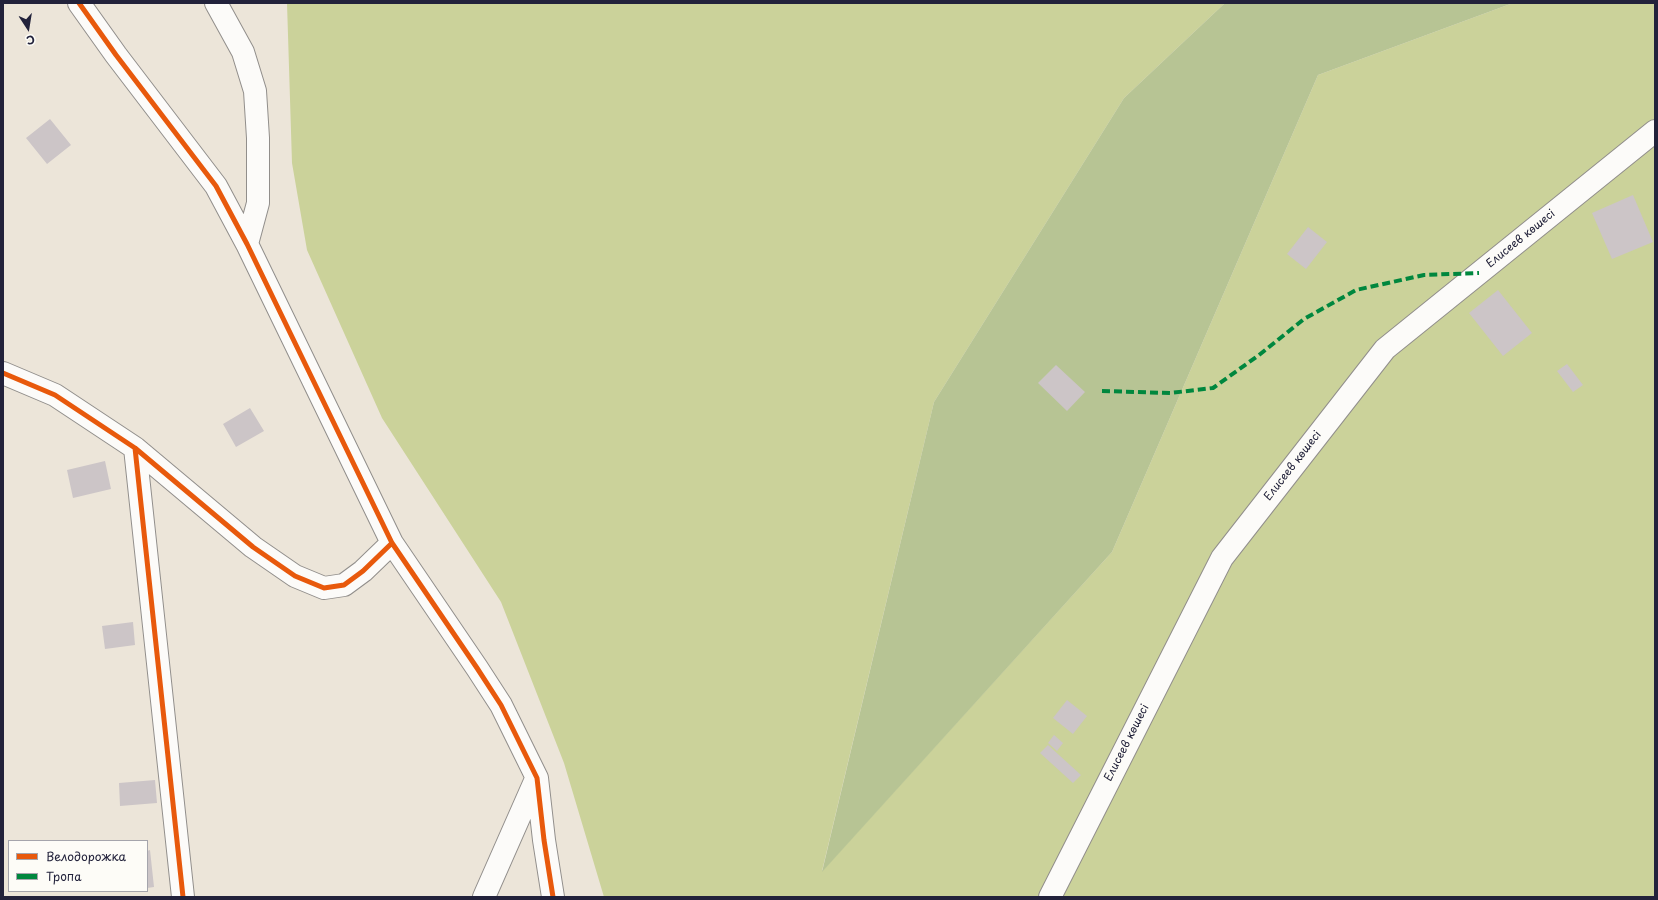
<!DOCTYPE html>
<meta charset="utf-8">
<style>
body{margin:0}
#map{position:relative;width:1658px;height:900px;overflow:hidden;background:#ece5d9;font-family:"Playpen Sans",sans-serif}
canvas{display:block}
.frame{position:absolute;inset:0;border:4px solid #22223b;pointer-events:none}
.legend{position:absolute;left:8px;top:840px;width:140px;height:52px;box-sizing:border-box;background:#fdfcf7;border:1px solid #a5a5ac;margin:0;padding:5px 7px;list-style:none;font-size:12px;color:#22223b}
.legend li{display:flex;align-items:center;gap:8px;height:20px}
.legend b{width:20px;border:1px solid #a5a5ac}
.north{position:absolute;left:8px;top:8px;width:40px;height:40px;-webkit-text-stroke:3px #fdfcf7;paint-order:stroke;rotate:168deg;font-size:11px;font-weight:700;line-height:16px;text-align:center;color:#22223b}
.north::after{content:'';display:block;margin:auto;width:14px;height:18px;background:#22223b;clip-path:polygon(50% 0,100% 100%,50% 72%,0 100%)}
</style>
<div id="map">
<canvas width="1658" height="900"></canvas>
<div class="frame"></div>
<ul class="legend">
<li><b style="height:5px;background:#e8590c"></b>Велодорожка</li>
<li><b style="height:5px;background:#00873e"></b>Тропа</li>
</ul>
<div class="north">С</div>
</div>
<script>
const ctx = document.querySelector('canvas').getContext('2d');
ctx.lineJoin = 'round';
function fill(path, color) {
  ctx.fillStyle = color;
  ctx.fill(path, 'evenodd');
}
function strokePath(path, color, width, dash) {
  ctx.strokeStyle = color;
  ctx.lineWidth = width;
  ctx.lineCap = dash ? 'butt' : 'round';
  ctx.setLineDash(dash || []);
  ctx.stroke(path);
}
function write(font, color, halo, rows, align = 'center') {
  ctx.font = font + ' "Playpen Sans",sans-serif';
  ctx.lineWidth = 3.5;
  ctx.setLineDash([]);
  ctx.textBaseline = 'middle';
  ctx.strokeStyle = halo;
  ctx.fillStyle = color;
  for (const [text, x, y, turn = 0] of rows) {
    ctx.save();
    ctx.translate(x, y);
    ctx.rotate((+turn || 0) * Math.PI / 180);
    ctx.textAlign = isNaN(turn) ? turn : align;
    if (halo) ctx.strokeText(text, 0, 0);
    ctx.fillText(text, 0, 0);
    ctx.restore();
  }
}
const green = new Path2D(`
 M287 3H1225L1124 98 934 402 822 871 1112 552 1318 75 1513 3H1655V897H604L564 763 501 602 382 418 307 250 292 163Z`);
const forest = new Path2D(`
 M1225 3H1513L1318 75 1112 552 822 872 934 402 1124 98Z`);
const building = new Path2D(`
 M50 119 71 145 47 164 26 138Z
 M1633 195 1653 242 1612 259 1592 213Z
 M1308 227 1327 242 1306 269 1287 254Z
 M1498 290 1532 333 1503 356 1469 313Z
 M1567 364 1583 385 1573 392 1557 371Z
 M1056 365 1085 392 1067 411 1038 383Z
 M250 408 264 431 236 447 223 424Z
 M105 461 111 489 73 498 67 470Z
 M133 622 135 645 105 649 102 626Z
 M1067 700 1087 716 1073 734 1053 718Z
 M1054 735 1063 743 1057 751 1048 743Z
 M1048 745 1081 775 1073 783 1040 753Z
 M155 780 157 803 120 806 119 783Z
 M150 850 154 887 147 888V851Z`);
const minor = new Path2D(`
 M79 3 116 55 216 186 247 244 392 543 477 668 501 705 537 778 544 840 553 897
 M216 3 243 52 255 91 258 138V203L247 244
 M3 373 55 395 135 448 253 547 295 576 324 588 344 585 363 571 392 543
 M135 448 183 897
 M484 897 536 779
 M1050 897 1222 558 1385 349 1655 131`);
const quiet = new Path2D(`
 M1102 391 1170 393 1213 388 1259 355 1304 319 1356 290 1424 275 1479 273`);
const cycleway = new Path2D(`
 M79 3 116 55 216 186 247 244 392 543 477 668 501 705 537 778 544 840 553 897
 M3 373 55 395 135 448 253 547 295 576 324 588 344 585 363 571 392 543
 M135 448 183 897`);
const streetNames = [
 ["Елисеев көшесі",1521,239,-39],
 ["Елисеев көшесі",1293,466,-52],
 ["Елисеев көшесі",1127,743,-63]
];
fill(green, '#cbd29a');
fill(forest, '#b7c494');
fill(building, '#ccc5c7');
strokePath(minor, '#918e8b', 24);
strokePath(minor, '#fcfbf9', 22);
strokePath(quiet, '#00873e', 4, [8, 4]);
strokePath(cycleway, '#e8590c', 5);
write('11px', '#22223b', '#fdfcf7', streetNames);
</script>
